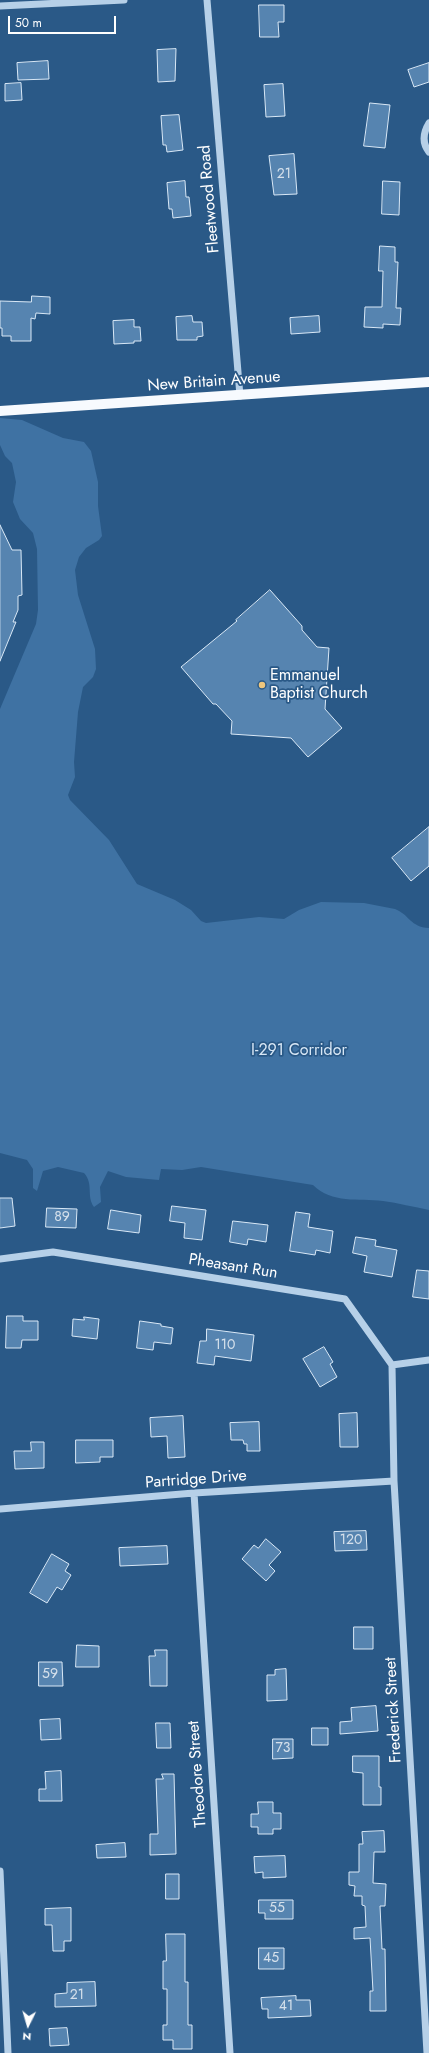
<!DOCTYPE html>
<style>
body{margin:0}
#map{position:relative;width:429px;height:2053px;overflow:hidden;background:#2a5987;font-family:Jost,sans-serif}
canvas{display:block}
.north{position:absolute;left:8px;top:2005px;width:40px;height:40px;-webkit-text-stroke:3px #2a5987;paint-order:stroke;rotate:185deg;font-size:11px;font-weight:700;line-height:16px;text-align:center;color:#fff}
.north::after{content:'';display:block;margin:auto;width:14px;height:18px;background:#fff;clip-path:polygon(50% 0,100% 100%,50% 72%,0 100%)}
.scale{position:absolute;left:8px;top:16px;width:108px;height:18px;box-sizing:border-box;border:2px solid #fff;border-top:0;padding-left:5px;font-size:12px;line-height:14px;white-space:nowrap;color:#fff;-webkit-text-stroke:3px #2a5987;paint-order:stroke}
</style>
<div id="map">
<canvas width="429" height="2053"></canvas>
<div class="north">N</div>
<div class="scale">50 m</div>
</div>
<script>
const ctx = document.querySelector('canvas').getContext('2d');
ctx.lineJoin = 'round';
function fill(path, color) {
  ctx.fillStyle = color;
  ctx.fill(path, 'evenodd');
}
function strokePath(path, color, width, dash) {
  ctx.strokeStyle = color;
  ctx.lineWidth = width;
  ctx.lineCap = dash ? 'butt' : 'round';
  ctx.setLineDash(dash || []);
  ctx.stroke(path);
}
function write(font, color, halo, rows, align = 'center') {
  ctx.font = font + ' Jost,sans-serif';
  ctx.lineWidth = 3.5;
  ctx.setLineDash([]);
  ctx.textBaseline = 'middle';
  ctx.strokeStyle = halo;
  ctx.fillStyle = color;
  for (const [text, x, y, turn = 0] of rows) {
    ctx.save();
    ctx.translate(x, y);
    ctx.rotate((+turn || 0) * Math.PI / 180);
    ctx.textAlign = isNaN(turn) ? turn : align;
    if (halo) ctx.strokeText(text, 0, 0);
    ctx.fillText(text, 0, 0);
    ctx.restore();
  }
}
const green = new Path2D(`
 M0 418 22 420 63 438 84 442 91 451 98 482V506L102 536 99 540 86 548 79 557 75 570 78 595 95 649 96 669 93 677 83 687 78 712 74 762 75 777 68 795 70 800 109 840 137 884 175 900 191 910 201 921 206 923 259 917 284 919 299 910 321 902 364 903 395 909C410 915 410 927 429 928V1210C414 1207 398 1203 383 1201 358 1198 332 1204 313 1185L201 1167 182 1170 161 1169 159 1180 126 1177 108 1171 100 1187 101 1202 94 1207C86 1196 94 1184 84 1173L58 1167 43 1171 37 1191 33 1188V1169L27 1160 0 1153V709L36 624 38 610 37 549 33 533 20 519 13 502 16 482 12 463 5 456 0 445Z`);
const building = new Path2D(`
 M259 5H284V22H278L279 37H260Z
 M176 49 175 81 158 82 157 50Z
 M48 61 49 79 18 80 17 63Z
 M429 63V82L414 87 408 70Z
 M21 83 22 100 5 101V84Z
 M283 84 285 116 266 117 264 85Z
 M370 103 390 105 385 148 364 146Z
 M179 115 183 150 167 152 166 145H163L161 116Z
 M294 154 297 194 274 195 269 156Z
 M185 181 186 197H189L191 216 173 218 172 209H169L167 183Z
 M383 181 400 182 399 215 382 214Z
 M380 246 395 247V262H398L396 308H401L400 325 383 324V328L364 327 365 307H382L383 271H379Z
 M32 296 50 297V314L36 313 35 319 31 318V341H11V336H2V328H0V301L31 302Z
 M192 316 193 322H202L203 336 197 337V340H177L176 317Z
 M319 316 320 332 291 334 290 318Z
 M134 320V327H140L141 341H134V343L114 344 113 321Z
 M0 525 12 550H21L22 595 18 596V610L13 622H16L0 661Z
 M270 590 302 626V630L317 647 329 648 325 709 342 728 308 757 291 738 231 734 232 721 216 704H213L181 667 237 621 236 620Z
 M429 827V866L411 881 392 858Z
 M0 1198H12L15 1226 0 1228Z
 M172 1206 206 1210 202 1240 184 1238 185 1223 170 1221Z
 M47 1208 77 1209 76 1228 46 1227Z
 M111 1210 141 1215 139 1233 108 1229Z
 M296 1212 310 1214 308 1227 333 1231 330 1253 316 1250 315 1255 290 1251Z
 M233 1221 268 1225 266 1242 248 1239 247 1245 230 1242Z
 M356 1237 376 1240 375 1246 397 1250 392 1277 364 1272 367 1256 353 1253Z
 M417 1270 429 1271V1299L413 1297Z
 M7 1316H23V1321H38V1340H22L21 1348H6Z
 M84 1317 99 1319 97 1339 72 1336 73 1319 84 1320Z
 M140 1321 161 1324V1326L173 1328 171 1344 154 1342 153 1350 137 1348Z
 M207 1329 254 1335 251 1361 215 1356 214 1365 197 1363 200 1341H206Z
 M324 1347 333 1362 330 1364 337 1377 320 1387 303 1359Z
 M357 1413 358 1447H340L339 1414Z
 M183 1416 185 1457 168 1458 167 1436 151 1437 150 1418Z
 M259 1422 260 1451H247V1444H244L243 1440H231L230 1423Z
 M76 1440H113V1457H100V1462L76 1463Z
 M31 1442H44V1468L15 1469 14 1451H31Z
 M366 1531 367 1550 335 1551 334 1532Z
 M266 1539 281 1552 269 1565 275 1571 266 1581 242 1559 254 1545 258 1548Z
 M167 1546 168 1564 120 1566 119 1548Z
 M52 1554 69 1564 65 1571 71 1575 62 1590 57 1587 47 1603 30 1593Z
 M354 1627H373V1649H354Z
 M77 1645 99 1646V1667H76Z
 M155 1650H167V1686H150L149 1656H155Z
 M39 1662H62L63 1686H39Z
 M286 1669 287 1700 267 1701V1675H275V1670Z
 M376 1706 378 1731 340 1734V1722L352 1721 351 1708Z
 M60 1719 61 1739 41 1740 40 1720Z
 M156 1723H170L171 1748H157Z
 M312 1728H328V1745H312Z
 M273 1739H293V1758L273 1759Z
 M353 1756H379V1787H381V1805H363V1773L353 1772Z
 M61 1771 62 1801H39V1789H46L45 1772Z
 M162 1774H174L176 1854 150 1855V1834H158L156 1779H163Z
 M258 1802H273V1813H281V1829H273V1834H258V1827H251V1814H258Z
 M384 1831 385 1852H374L373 1883 386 1884 385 1906H380L382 1949H385L386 2011H370V1991H373L370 1938 354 1939V1928L366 1927 365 1906 362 1905V1896H354L355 1886 349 1885V1872H359V1844H363L362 1832Z
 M125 1843 126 1857 97 1858 96 1845Z
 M285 1856 286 1877 263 1878V1872L255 1873 254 1857Z
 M166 1874H179V1899H166Z
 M259 1900H293V1919H265V1913H259Z
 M71 1908V1941H64V1951H53L52 1925H45V1909Z
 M166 1934H185V1982H188V2025H192V2049H173V2040H163V2025H167V1989H163V1961H166Z
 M259 1948H284V1969H259Z
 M95 1982 96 2006 55 2007V1994L67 1993V1983Z
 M296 1996V2000H310L311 2016 268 2018V2009H262L261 1998Z
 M67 2028 69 2045 50 2046 49 2029Z`);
const minor = new Path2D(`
 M207 0 240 396
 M0 6 124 0
 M429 123C423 133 422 143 429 152
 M0 1259 53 1252 345 1299 392 1365
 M392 1365 394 1481 427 2053
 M392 1365 429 1360
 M194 1493 230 2053
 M0 1509 194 1493 394 1481
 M0 1871 8 2053`);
const major = new Path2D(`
 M0 411 429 382`);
const markers = [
 [262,685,4,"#eec67d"]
];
const numberNames = [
 ["21",284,175],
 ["89",62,1218],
 ["110",225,1346],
 ["120",351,1541],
 ["59",50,1675],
 ["73",283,1749],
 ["55",277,1909],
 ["45",271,1959],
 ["21",77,1996],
 ["41",286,2007]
];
const streetNames = [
 ["Fleetwood Road",210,199,-95],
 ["New Britain Avenue",214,382,-4],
 ["Pheasant Run",233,1267,9],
 ["Partridge Drive",196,1480,-4],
 ["Frederick Street",394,1710,-93],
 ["Theodore Street",198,1774,-94]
];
const poiNames = [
 ["Emmanuel",270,676],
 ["Baptist Church",270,694]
];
const parkNames = [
 ["I-291 Corridor",299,1051]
];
fill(green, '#3f72a3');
fill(building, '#5684b0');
strokePath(building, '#d9e8f6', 1);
strokePath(minor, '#b6d0e8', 7);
strokePath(major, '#f7fafe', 10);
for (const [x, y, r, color] of markers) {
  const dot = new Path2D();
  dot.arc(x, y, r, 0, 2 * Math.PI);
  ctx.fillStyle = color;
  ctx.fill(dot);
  strokePath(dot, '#2a5987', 1.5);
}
write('14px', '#d5e0eb', null, numberNames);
write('16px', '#fff', '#2a5987', streetNames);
write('16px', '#fff', '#2a5987', poiNames, 'left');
write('16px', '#d9e8f6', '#2a5987', parkNames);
</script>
